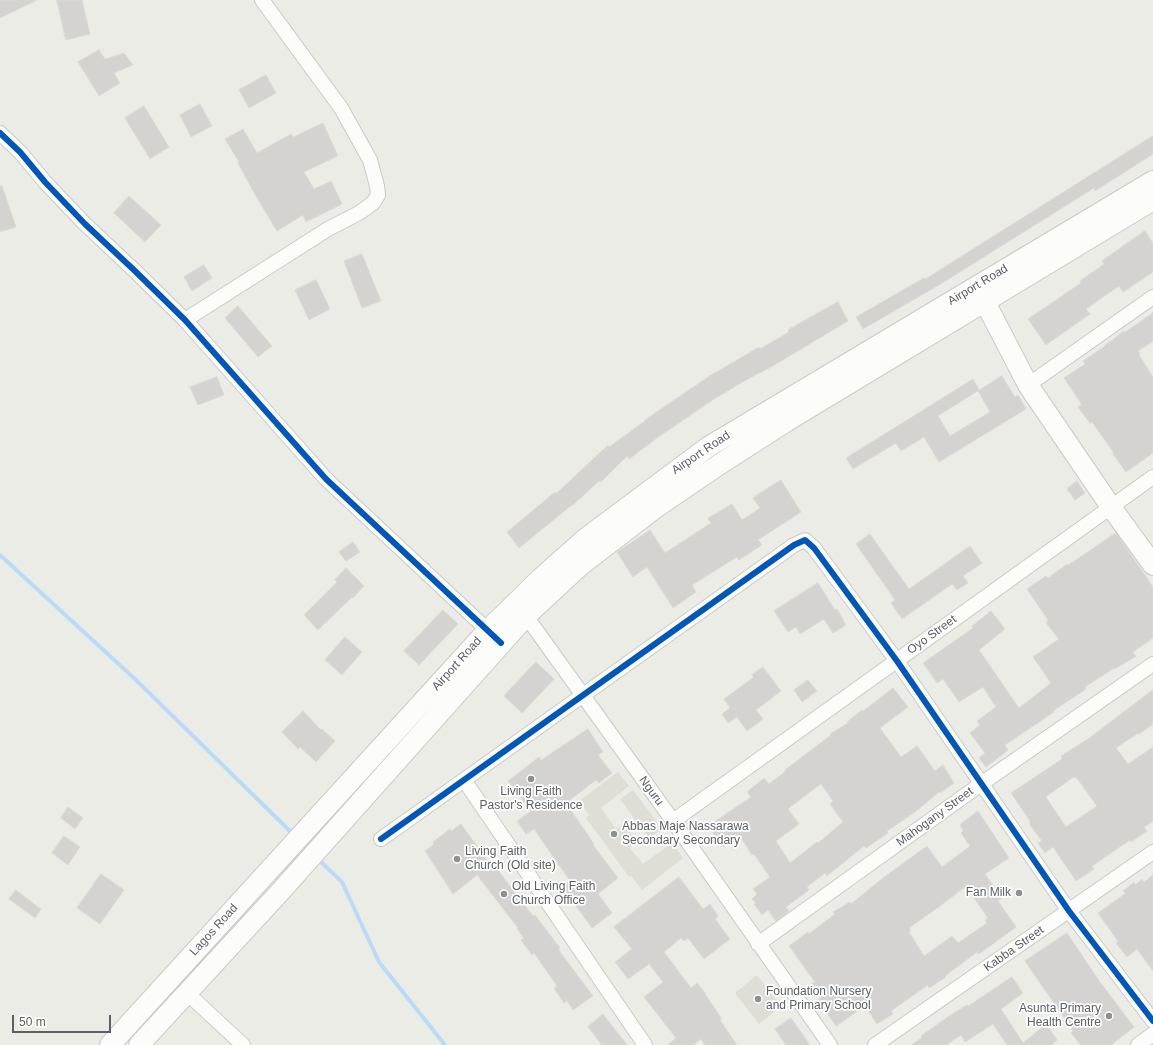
<!DOCTYPE html>
<style>
body{margin:0}
#map{position:relative;width:1153px;height:1045px;overflow:hidden;background:#ecece7;font-family:Helvetica,sans-serif}
canvas{display:block}
.scale{position:absolute;left:12px;top:1015px;width:99px;height:18px;box-sizing:border-box;border:2px solid #5c6065;border-top:0;padding-left:5px;font-size:12px;line-height:14px;white-space:nowrap;color:#5c6065;-webkit-text-stroke:3px #fff;paint-order:stroke}
</style>
<div id="map">
<canvas width="1153" height="1045"></canvas>
<div class="scale">50 m</div>
</div>
<script>
const ctx = document.querySelector('canvas').getContext('2d');
ctx.lineJoin = 'round';
function fill(path, color) {
  ctx.fillStyle = color;
  ctx.fill(path, 'evenodd');
}
function strokePath(path, color, width, dash) {
  ctx.strokeStyle = color;
  ctx.lineWidth = width;
  ctx.lineCap = dash ? 'butt' : 'round';
  ctx.setLineDash(dash || []);
  ctx.stroke(path);
}
function write(font, color, halo, rows, align = 'center') {
  ctx.font = font + ' Helvetica,sans-serif';
  ctx.lineWidth = 3.5;
  ctx.setLineDash([]);
  ctx.textBaseline = 'middle';
  ctx.strokeStyle = halo;
  ctx.fillStyle = color;
  for (const [text, x, y, turn = 0] of rows) {
    ctx.save();
    ctx.translate(x, y);
    ctx.rotate((+turn || 0) * Math.PI / 180);
    ctx.textAlign = isNaN(turn) ? turn : align;
    if (halo) ctx.strokeText(text, 0, 0);
    ctx.fillText(text, 0, 0);
    ctx.restore();
  }
}
const education = new Path2D(`
 M618 772 629 786 601 808 616 829 619 827 622 830 626 827 633 837 628 841 632 846 630 848 643 864 672 843 683 858 642 890 631 876 629 877 586 818 589 815 579 801Z
 M633 790 662 829 649 838 620 799Z
 M757 975 781 1006 759 1024 735 993Z`);
const stream = new Path2D(`
 M0 555 135 679 295 836
 M318 859 342 882 379 962 445 1045`);
const building = new Path2D(`
 M0 0H37L0 18Z
 M57 0H82L90 34 66 40Z
 M99 50 105 59 124 53 133 65 114 73 120 83 99 96 78 62Z
 M266 75 276 93 249 108 239 90Z
 M200 104 212 126 191 137 180 115Z
 M144 106 169 147 150 159 125 118Z
 M323 123 338 156 304 172 314 189 331 181 342 204 306 222 303 215 277 231 257 198 238 163 239 162 225 139 243 129 257 153 291 134 293 137Z
 M1153 136V154L1095 191 1094 188 939 285 863 329 856 317 924 278 925 279Z
 M0 186H2L16 227 0 232Z
 M129 196 161 225 145 242 114 213Z
 M1145 231 1153 243V272L1123 292 1119 286 1086 309 1090 314 1046 345 1028 319 1081 283 1080 281 1104 264 1102 261Z
 M362 254 381 301 362 308 344 261Z
 M204 265 212 278 192 291 184 277Z
 M316 280 330 309 309 320 295 290Z
 M838 302 848 321 771 367 746 380 714 399 657 438 629 459 627 456 601 482 599 481 573 505V504L519 548 507 532 555 492 556 494 608 445 609 447 645 421V420L708 377 759 347 760 349 789 332 788 330Z
 M238 306 272 346 258 357 225 318Z
 M1153 313V341L1138 351 1140 354 1139 355 1153 377V453L1126 472 1113 454 1114 453 1092 422 1090 423 1078 407 1082 405 1064 378 1085 364 1083 361 1105 346H1104L1124 331 1125 332Z
 M1002 376 1015 397 1018 395 1026 409 939 462 924 437 901 451 896 443 853 469 846 458 973 379 979 390ZM978 391 990 412 950 436 938 416Z
 M217 377 224 395 198 405 190 387Z
 M781 480 801 512 758 540 762 545 739 560 737 557 692 585 696 592 673 608 647 567 633 577 617 552 650 530 665 553 711 523 708 518 732 504 742 520 760 508 753 498Z
 M1077 481 1085 493 1075 500 1067 489Z
 M1116 533 1153 587V638L1133 652 1136 656 1115 669 1114 668 1085 687 1086 689 1053 711 1054 712 1005 745 1008 750 986 767 979 758 985 753 970 733 980 725 977 721 996 707 983 687 959 702 943 679 937 683 923 663 973 628 972 626 991 611 1005 629 979 650 1019 708 1051 683 1033 657 1059 639 1046 623 1048 620 1027 589 1046 576 1048 578 1067 564 1068 565Z
 M870 534 909 589 970 546 982 563 963 576 968 583 957 590 952 584 902 619 891 603 895 600 856 544Z
 M353 542 360 552 346 561 339 552Z
 M346 568 364 586 353 598 352 597 318 630 304 615 337 582 335 580Z
 M818 583 835 610 837 609 846 625 833 633 824 619 800 634 796 627 788 632 774 611Z
 M443 610 458 624 419 665 404 651Z
 M345 637 362 652 342 675 325 660Z
 M536 662 554 679 522 713 504 696Z
 M763 667 781 691 756 710 763 719 747 731 737 717 728 723 722 714 730 708 724 699 754 677 752 675Z
 M808 680 817 691 802 702 794 690Z
 M893 688 908 707 880 728 901 757 917 746 935 771 943 765 954 783 940 793 939 792 915 812 887 831 888 833 866 848 864 846 827 876 825 873 807 887 809 890 786 907 789 911 776 921 768 910 762 915 754 904 756 903 752 899 757 894 753 889 770 877 754 854 752 855 740 836 723 847 708 826 751 797 747 792 764 778 769 784 786 771 785 770 831 735 830 734 848 723 847 722 862 710 863 711ZM821 784 833 801 830 804 843 822 818 843 817 842 790 863 776 841 799 824 788 809Z
 M1153 690V724L1139 734 1138 733 1116 748 1128 764 1153 747V821L1144 827 1147 831 1131 842 1130 840 1092 866 1094 869 1076 881 1053 847 1045 853 1038 843 1042 841 1030 825V821L1011 793 1062 759 1061 756 1088 739ZM1074 777 1075 778 1076 777 1097 806 1066 827 1046 797Z
 M303 711 321 730 322 729 335 741 316 762 300 747 298 749 282 732Z
 M588 729 603 752 598 755 612 773 599 783 596 780 566 803 594 844 593 845 618 878 598 894 612 913 592 928 562 887 570 881 534 829 526 834 517 821 531 811 508 781 539 757 541 760Z
 M68 807 83 818 75 829 61 818Z
 M978 811 1009 858 985 874 1002 898 998 901 1016 927 979 954 977 952 945 976 946 977 929 988 928 985 891 1011 893 1014 877 1024 865 1006 836 1026 818 1000 821 998 811 984 815 982 789 946 808 932 809 934 835 914 833 912 850 902 851 904 883 878 927 846 942 867 970 846 961 833 963 831 960 825ZM964 888 965 890 967 888 988 918 985 920 987 923 958 943 952 936 924 956 909 932 911 931 909 928 940 906Z
 M461 824 492 867 494 865 533 916 535 915 560 948 558 949 593 996 573 1010 567 1001 564 1003 554 988 557 986 550 976 534 953 532 955 521 940 524 938 517 929 518 928 477 875 453 894 425 851 434 844 433 842 450 829 451 831Z
 M64 836 80 847 68 865 52 853Z
 M101 874 124 890 100 924 77 908Z
 M1153 875V971L1137 949 1127 957 1116 943 1118 941 1098 913 1126 893 1123 891 1134 882 1135 885 1142 879 1144 882Z
 M679 877 703 909 710 904 718 916 715 919 730 939 704 959 688 938 684 941 681 938 664 952 691 988 697 983 706 994H705L722 1019 720 1020 737 1045H705L701 1039 693 1045H667L676 1038 644 997 663 982 649 964 628 979 615 962 632 949 614 927Z
 M16 890 41 909 35 918 9 899Z
 M1067 933 1100 982 1134 1027 1111 1045H1081L1071 1033 1073 1031 1025 961Z
 M1012 977 1023 993 1001 1009 1023 1043 1046 1024 1057 1040 1051 1045H1007L993 1024 965 1042 961 1035 946 1045H911L922 1038 921 1036 949 1016 967 1005 968 1006Z
 M603 1014 627 1045H602L588 1027Z
 M791 1018 810 1045H786L775 1029Z`);
const street = new Path2D(`
 M0 133 20 152 45 182 85 224 135 271 185 320 326 479 494 636
 M185 320 328 229 359 213 373 203 378 195 377 186 370 160 341 108 262 0
 M1028 385 1153 297
 M526 616 673 821 830 1045
 M464 780 645 1045
 M673 821 1153 477
 M381 839 794 545 805 540 814 548 897 661 1069 911 1153 1021
 M758 944 981 784 1153 664
 M187 993 243 1045
 M875 1045 1153 852
 M1138 1045 1153 1034`);
const secondary = new Path2D(`
 M985 302 1028 385 1111 507 1153 565
 M110 1045 488 630 541 578 586 538 708 447 1153 181
 M139 1045 280 892 526 616 581 565 654 509 720 464 787 421 1153 200`);
const cycleway = new Path2D(`
 M0 133 20 152 45 182 85 224 135 271 185 320 326 479 501 643
 M381 839 794 545 805 540 814 548 897 661 1069 911 1153 1021`);
const markers = [
 [531,779,4,"#8e9192"],
 [614,834,4,"#8e9192"],
 [457,859,4,"#8e9192"],
 [1019,893,4,"#8e9192"],
 [504,894,4,"#8e9192"],
 [758,999,4,"#8e9192"],
 [1109,1016,4,"#8e9192"]
];
const streetNames = [
 ["Airport Road",978,285,-31],
 ["Airport Road",701,453,-34],
 ["Oyo Street",932,635,-36],
 ["Airport Road",457,664,-48],
 ["Nguru",651,791,54],
 ["Mahogany Street",935,817,-36],
 ["Lagos Road",214,930,-48],
 ["Kabba Street",1014,949,-35]
];
const poiNames = [
 ["Living Faith",531,792,"center"],
 ["Pastor's Residence",531,806,"center"],
 ["Abbas Maje Nassarawa",622,827],
 ["Secondary Secondary",622,841],
 ["Living Faith",465,852],
 ["Church (Old site)",465,866],
 ["Old Living Faith",512,887],
 ["Church Office",512,901],
 ["Fan Milk",1011,893,"right"],
 ["Foundation Nursery",766,992],
 ["and Primary School",766,1006],
 ["Asunta Primary",1101,1009,"right"],
 ["Health Centre",1101,1023,"right"]
];
fill(education, '#deddd6');
strokePath(stream, '#badbf8', 4);
fill(building, '#d4d3d1');
strokePath(building, '#dcdad6', 1);
strokePath(street, '#c9c9c7', 16);
strokePath(secondary, '#c9cac9', 22);
strokePath(street, '#fcfcfb', 14);
strokePath(secondary, '#fcfcfb', 20);
strokePath(cycleway, '#0057b8', 6);
for (const [x, y, r, color] of markers) {
  const dot = new Path2D();
  dot.arc(x, y, r, 0, 2 * Math.PI);
  ctx.fillStyle = color;
  ctx.fill(dot);
  strokePath(dot, '#fff', 1.5);
}
write('12px', '#5c6065', '#fff', streetNames);
write('12px', '#5c6065', '#fff', poiNames, 'left');
</script>
